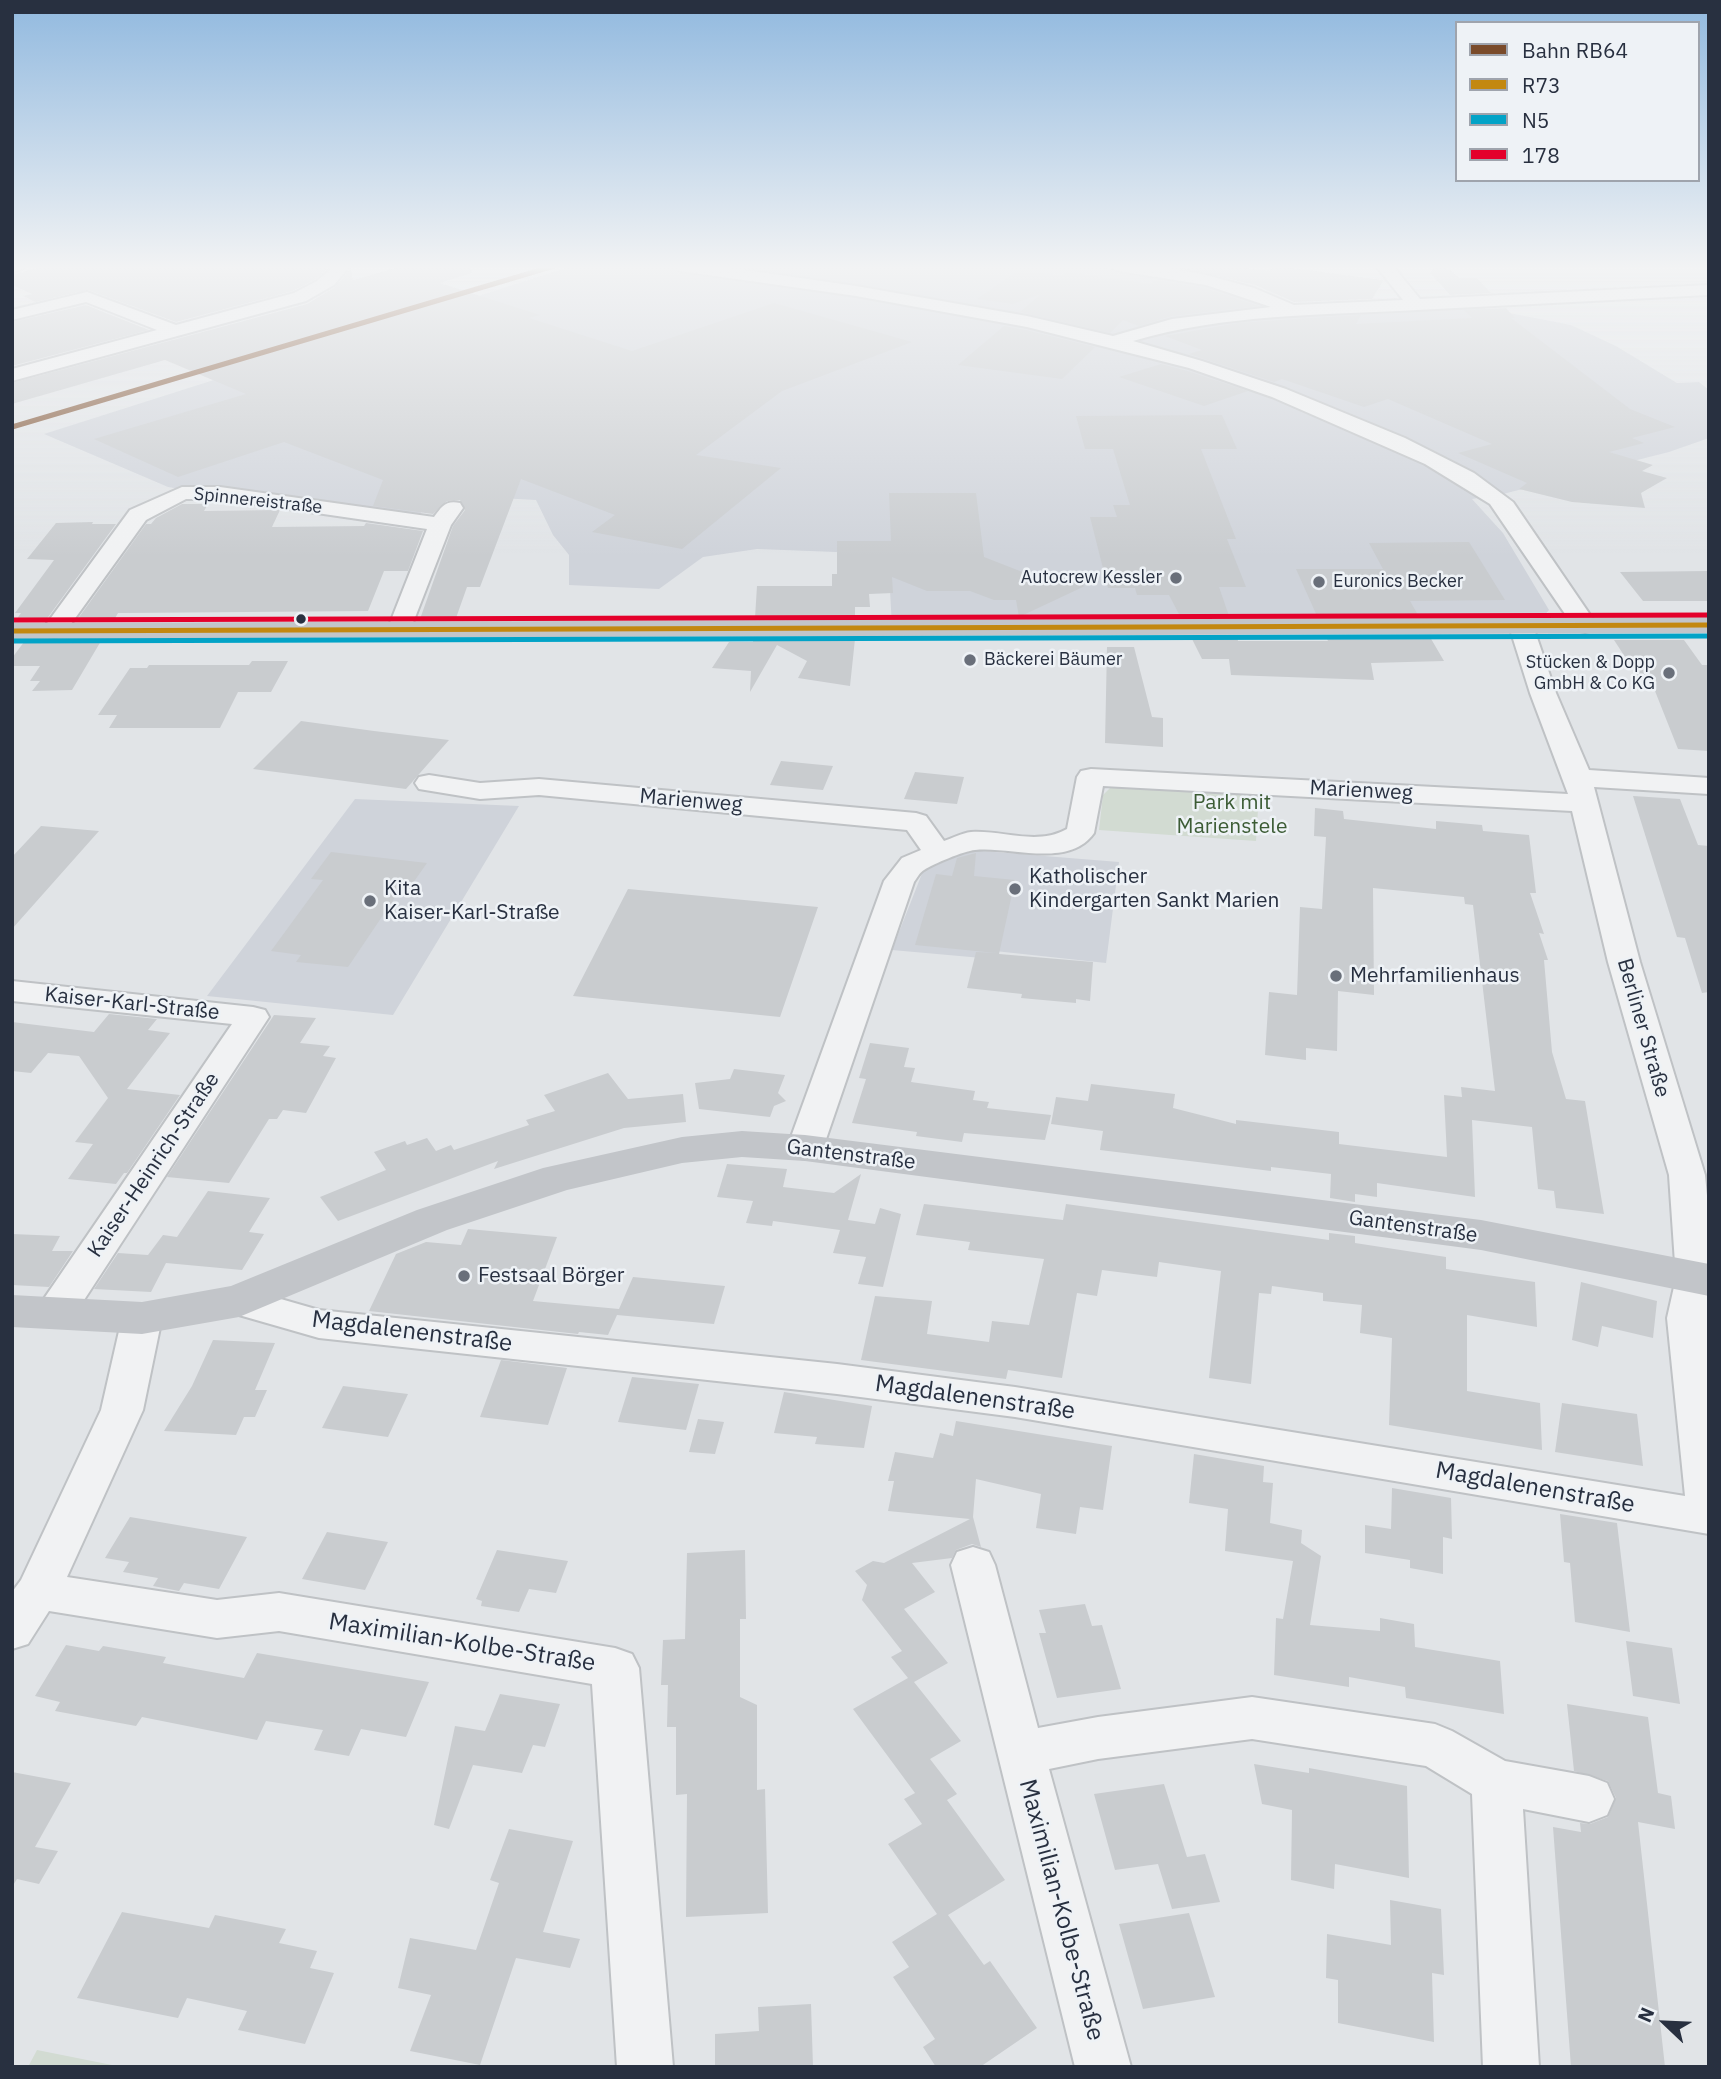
<!DOCTYPE html>
<meta charset="utf-8">
<style>
body{margin:0}
#map{position:relative;width:1721px;height:2079px;overflow:hidden;background:#e1e4e7;font-family:"IBM Plex Sans",sans-serif}
canvas{display:block}
.frame{position:absolute;inset:0;border:14px solid #283040;pointer-events:none}
.legend{position:absolute;left:1455px;top:21px;width:245px;height:161px;box-sizing:border-box;background:#eef2f6;border:2px solid #9fa4ad;margin:0;padding:9px 12px;list-style:none;font-size:21px;color:#283040}
.legend li{display:flex;align-items:center;gap:14px;height:35px}
.legend b{width:35px;border:2px solid #9fa4ad}
.north{position:absolute;left:1630px;top:1988px;width:70px;height:70px;-webkit-text-stroke:5px #eef2f6;paint-order:stroke;rotate:293deg;font-size:19px;font-weight:700;line-height:28px;text-align:center;color:#283040}
.north::after{content:'';display:block;margin:auto;width:24px;height:32px;background:#283040;clip-path:polygon(50% 0,100% 100%,50% 72%,0 100%)}
</style>
<div id="map">
<canvas width="1721" height="2079"></canvas>
<div class="frame"></div>
<ul class="legend">
<li><b style="height:9px;background:#7a4b2a"></b>Bahn RB64</li>
<li><b style="height:9px;background:#c38810"></b>R73</li>
<li><b style="height:9px;background:#02a3c7"></b>N5</li>
<li><b style="height:9px;background:#e4002b"></b>178</li>
</ul>
<div class="north">N</div>
</div>
<script>
const ctx = document.querySelector('canvas').getContext('2d');
ctx.lineJoin = 'round';
function fill(path, color) {
  ctx.fillStyle = color;
  ctx.fill(path, 'evenodd');
}
function strokePath(path, color, width, dash) {
  ctx.strokeStyle = color;
  ctx.lineWidth = width;
  ctx.lineCap = dash ? 'butt' : 'round';
  ctx.setLineDash(dash || []);
  ctx.stroke(path);
}
function write(font, color, halo, rows, align = 'center') {
  ctx.font = font + ' "IBM Plex Sans",sans-serif';
  ctx.lineWidth = 5;
  ctx.setLineDash([]);
  ctx.textBaseline = 'middle';
  ctx.strokeStyle = halo;
  ctx.fillStyle = color;
  for (const [text, x, y, turn = 0] of rows) {
    ctx.save();
    ctx.translate(x, y);
    ctx.rotate((+turn || 0) * Math.PI / 180);
    ctx.textAlign = isNaN(turn) ? turn : align;
    if (halo) ctx.strokeText(text, 0, 0);
    ctx.fillText(text, 0, 0);
    ctx.restore();
  }
}
const built = new Path2D(`
 M572 266H1093L1227 289 1297 315 1474 306 1571 325 1616 346 1677 383 1699 382 1709 390V438L1669 452 1503 494 1472 499 1503 533 1549 610 1536 625 892 627 888 554 757 549 703 557 659 589 569 585V555L553 535 536 500 461 496 424 510 418 515 351 516 168 487 44 434Z
 M355 799 519 806 393 1015 207 996Z
 M970 850 1119 862 1106 963 995 951 993 959 892 950 923 871Z`);
const green = new Path2D(`
 M1112 786 1259 793 1256 841 1099 830 1103 795Z
 M37 2050 122 2067H28Z`);
const building = new Path2D(`
 M45 266H330L316 279 293 291 176 322 88 290 35 302 23 296 32 294 12 285V275Z
 M403 266H471L472 273 440 283 540 315 529 318 632 351 774 303 912 342 782 391 696 455 781 468 682 549 592 532 615 515 521 479 480 587H467L456 618 420 619 453 526 465 510 460 500 447 501 433 514 373 506 383 480 284 442 178 477 94 439 246 394 165 360 12 404V383L307 304 335 287 351 268 353 280Z
 M1172 266H1228L1270 271 1274 266 1384 280 1372 299 1294 302 1255 285Z
 M1436 266H1444L1460 278H1477L1491 293 1450 295 1430 273Z
 M1019 270 1062 276 1067 272 1151 284 1155 280 1205 288 1259 306 1172 316 1139 326 1123 320 1110 333 1020 312 1041 294 1013 304 977 299Z
 M86 305 149 330 12 366V322Z
 M1506 308 1515 318H1511L1630 409 1675 427 1632 438 1644 443 1609 452 1653 465 1642 471 1667 478 1641 493 1645 508 1572 502 1519 489 1527 483 1458 453 1492 444 1388 399 1364 407 1282 379 1274 382 1189 354 1202 350 1165 336 1238 323 1309 318 1361 315 1356 324 1472 318 1464 310Z
 M1004 326 1026 330 1095 347 1062 379 958 365Z
 M1161 364 1188 371 1248 391 1204 406 1119 377Z
 M1222 415 1237 449H1201L1236 539H1227L1246 587H1219L1229 616H1180L1169 595H1137L1135 588H1108L1090 517H1117L1113 505H1130L1113 449H1085L1076 416Z
 M889 493H976L984 557 1025 573H1050L1085 586 1019 617 1016 600H994L970 591H927L892 577 893 593 869 594 870 607H855V617L755 618 757 586H832V574H837V541H891Z
 M182 504H208L204 511 280 510 272 527 364 526 366 523 423 531 408 571H384L368 611 125 613H118L114 620H77L146 524H151L156 518Z
 M93 522 92 524H116L46 620H16L21 613H15L54 560 27 559 56 523Z
 M1469 542 1505 600 1410 601 1418 615 1317 616 1296 569H1383L1369 543Z
 M1709 571V601H1643L1620 572Z
 M1191 637H1237L1238 641H1328L1326 637H1430L1444 661 1371 663 1374 680 1231 675 1229 659H1202Z
 M753 639H855L850 686 798 678 807 661 777 645 750 692 751 671 712 668 729 642H753Z
 M1614 640H1684L1702 665H1709V751L1678 749 1653 686H1644Z
 M101 641 72 690 32 691 40 681H30L40 666H12V658L24 642Z
 M1107 647H1134L1152 717 1163 718V747L1105 743Z
 M252 661H288L271 692H238L220 728H109L117 715H98L130 668H147L149 665H249Z
 M301 721 374 731 449 740 406 789 253 769Z
 M781 761 833 766 823 790 770 785Z
 M915 772 964 777 957 804 904 799Z
 M1633 796 1680 799 1698 845 1709 846V992L1702 993 1685 938 1677 937Z
 M1315 808 1343 811 1344 819 1436 829V821L1482 825 1483 831 1529 835 1536 893H1530L1544 934 1539 933 1548 960H1544L1552 1052 1566 1099 1585 1101 1604 1214 1556 1208 1554 1191 1538 1189 1532 1127 1472 1120 1475 1197 1377 1183V1197L1355 1194V1202L1330 1198 1331 1174 1271 1167V1171L1100 1150 1103 1131 1051 1124 1056 1097 1088 1101 1091 1084 1175 1094 1173 1108 1236 1124V1120L1339 1132V1144L1447 1157 1444 1095 1462 1097 1461 1087 1495 1091 1473 905 1465 904 1464 897 1373 888 1374 995 1338 991 1337 1051 1306 1048V1060L1265 1055 1269 992 1297 995 1300 907 1322 909 1326 837 1314 836Z
 M41 826 99 831 12 929V857Z
 M331 852 427 863 408 890H400L348 967 296 962 301 955 271 951 323 880 311 879Z
 M976 853 974 876 1015 880 999 954 1093 962 1090 1001 1076 999V1003L1021 998 1022 994 967 988 976 952 996 953 915 945 936 874 952 876 957 858Z
 M628 889 818 907 780 1017 573 996Z
 M109 1014 157 1019 148 1030 170 1033 127 1089 180 1095 127 1173H124L116 1184 68 1179 93 1144 75 1142 108 1098 79 1056 48 1053 31 1073 12 1071V1022L94 1032Z
 M274 1015 316 1018 300 1043 330 1046 323 1056 336 1058 306 1113 283 1110 277 1119H269L229 1183 167 1177Z
 M870 1043 909 1048 904 1067 915 1068 911 1082 975 1091 973 1100 989 1102 987 1108 1051 1115 1045 1140 964 1133 962 1142 916 1136 917 1132 852 1123 866 1079 859 1078Z
 M734 1069 785 1075 778 1093 786 1101 774 1106 770 1117 699 1109 695 1083 730 1079Z
 M608 1073 628 1099 683 1094 686 1122 624 1128 494 1169 498 1161 338 1221 320 1197 386 1170 374 1152 405 1141 407 1145 427 1138 436 1151 451 1145 454 1150 529 1125 526 1120 555 1111 544 1095Z
 M727 1164 787 1169 783 1187 834 1193 861 1174 848 1220 875 1224 880 1208 901 1214 883 1287 858 1284 866 1257 833 1253 840 1230 773 1221 772 1226 746 1223 753 1201 717 1197Z
 M208 1191 270 1198 249 1232 264 1234 242 1270 166 1263 151 1292 94 1289 118 1253 148 1255 163 1235 177 1237Z
 M924 1204 1063 1220 1066 1204 1329 1240V1233L1355 1236V1243L1446 1257V1269L1535 1282 1537 1327 1467 1315V1391L1540 1403 1542 1450 1389 1425 1392 1338 1360 1333 1362 1305 1323 1301V1293L1272 1286 1271 1294 1259 1293 1251 1384 1209 1378 1221 1271 1159 1262 1157 1277 1102 1270 1097 1296 1077 1293 1062 1378 1008 1370 1006 1379 861 1360 875 1296 932 1301 927 1334 989 1342 992 1321 1029 1325 1044 1259 968 1250 970 1242 916 1235Z
 M468 1229 557 1237 533 1301 619 1309 633 1277 725 1286 714 1324 617 1315 608 1335 579 1332 578 1334 369 1311 396 1254 426 1242 461 1245Z
 M12 1234 60 1236 52 1251H73L49 1287 12 1285Z
 M1581 1282 1657 1301 1653 1338 1602 1326 1598 1347 1572 1340Z
 M213 1340 275 1343 255 1390H267L255 1417H244L236 1435 164 1431 192 1386Z
 M501 1360 567 1368 548 1425 480 1417Z
 M632 1377 699 1384 686 1430 618 1422Z
 M343 1386 408 1394 388 1437 322 1428Z
 M784 1392 872 1406 864 1448 815 1444 817 1437 774 1433Z
 M1562 1403 1637 1414 1643 1466 1555 1452Z
 M698 1419 724 1422 715 1454 689 1452Z
 M956 1421 1112 1446 1103 1510 1080 1507 1076 1534 1036 1528 1041 1494 976 1479 973 1517 981 1547 972 1544 956 1550 952 1558 912 1563 935 1592 904 1609 948 1663 914 1682 961 1741 930 1759 957 1794 947 1800 1005 1880 948 1915 984 1965 990 1961 1037 2028 980 2067H936L923 2047 935 2039 893 1977 909 1967 892 1942 937 1914 888 1844 922 1824 904 1799 915 1793 853 1709 908 1678 891 1657 902 1651 862 1600 867 1585 855 1571 873 1561 884 1563 970 1519 888 1511 894 1481H888L895 1452 933 1458 940 1433 953 1436Z
 M1194 1454 1264 1466 1263 1482 1273 1483 1270 1523 1302 1530 1301 1543 1321 1556 1310 1625 1380 1631V1618L1414 1624 1415 1647 1500 1661 1504 1714 1406 1698 1405 1687 1349 1677V1687L1274 1675 1276 1618 1283 1619 1293 1561 1225 1551 1228 1509 1189 1503Z
 M1392 1488 1451 1498 1452 1539 1443 1537V1574L1410 1568V1560L1365 1553V1525L1391 1529Z
 M1560 1514 1617 1523 1630 1632 1575 1622 1570 1563 1564 1562Z
 M130 1517 148 1520 247 1537 219 1589 184 1583 179 1591 153 1586 158 1578 123 1572 129 1562 105 1558Z
 M327 1532 388 1542 365 1590 302 1579Z
 M497 1550 568 1561 556 1593 529 1589 519 1612 481 1606 482 1601 476 1599Z
 M745 1550 746 1619H740V1697L757 1705V1790L765 1789 768 1913 686 1917 687 1794 676 1795V1727H667L668 1685H661L663 1640 685 1639 687 1553Z
 M1085 1604 1092 1626 1102 1625 1121 1689 1057 1698 1039 1633H1046L1039 1610Z
 M1626 1641 1672 1648 1680 1704 1633 1696Z
 M66 1645 99 1651 103 1646 166 1657 163 1663 244 1678 257 1653 429 1682 406 1737 361 1729 349 1756 314 1750 323 1730 266 1721 257 1740 142 1717 136 1726 55 1711 60 1702 35 1696Z
 M500 1694 560 1704 545 1747 533 1745 522 1773 473 1765 449 1829 434 1825 455 1726 485 1731Z
 M1567 1704 1648 1717 1658 1793 1671 1796 1675 1829 1638 1822 1665 2067H1571L1553 1827 1581 1832 1580 1823 1590 1824 1608 1817 1616 1798 1608 1781 1574 1771Z
 M1254 1764 1309 1773V1768L1407 1786 1409 1878 1335 1864 1334 1889 1291 1880 1292 1810 1262 1804Z
 M12 1772 71 1783 35 1847 58 1851 39 1884 17 1879 12 1887Z
 M1164 1784 1187 1857 1205 1854 1220 1902 1172 1909 1158 1864 1115 1870 1094 1794Z
 M509 1829 573 1841 543 1932 580 1939 570 1968 516 1958 480 2065 410 2051 431 1995 398 1988 410 1938 476 1950 499 1883 490 1880Z
 M1390 1900 1441 1909 1444 1975 1432 1973 1434 2042 1338 2023V1980L1326 1978 1327 1934 1391 1945Z
 M122 1912 209 1928 215 1915 286 1929 279 1943 317 1951 310 1968 334 1973 305 2044 238 2030 247 2011 187 1998 178 2018 77 1998Z
 M1189 1913 1215 1997 1143 2009 1119 1924Z
 M811 2004 813 2067H715V2034L759 2031 758 2007Z`);
const street = new Path2D(`
 M12 266H27L12 273Z
 M334 266H350L334 285 306 301 12 381V369L157 330 86 302 12 320V310L87 292 176 325 294 293 317 281Z
 M672 266H717L856 286 1027 316 1113 336 1172 319 1271 307 1206 285 1119 271 1111 266H1157L1206 275 1254 288 1294 305 1403 300 1376 266H1393L1420 299 1709 285V295C1611 300 1514 305 1417 310 1321 315 1225 314 1133 341L1202 361 1286 389 1405 438 1474 473 1513 502 1597 625 1594 630 1585 632 1576 630 1490 504 1425 464 1272 397 1189 368 1027 327 856 296 680 271Z
 M182 487H220L434 517C442 506 446 500 460 503L463 508 451 525 409 633 400 635 391 633 388 628 427 529 220 499H186L146 520 63 635 54 637 45 635 42 630 130 510Z
 M1521 619 1530 621 1533 626 1556 693 1589 770 1709 778V794L1594 787 1640 962 1705 1175 1709 1216V1534L1015 1417 837 1394 319 1338 225 1311 219 1301 225 1291 239 1287 319 1310 837 1364 1015 1387 1685 1496 1667 1318 1676 1278 1669 1175 1608 962 1572 811 1103 786 1094 833C1069 869 1010 846 975 850 964 851 933 864 924 870 920 872 917 878 914 882L823 1148 818 1156 805 1159 792 1156 787 1148 884 881 902 858 921 850 907 830 539 795 480 799 419 789 415 783 419 777 429 775 480 783 539 779 916 813 926 816 944 841C953 838 962 833 971 832 1003 830 1037 846 1067 829L1077 777 1081 771 1091 769 1568 794 1530 693 1509 626 1512 621Z
 M12 981 253 1007 265 1010 269 1017 69 1323 55 1327 41 1323 35 1313 41 1303 232 1024 12 1001Z
 M142 1304 156 1308 162 1318 143 1410 67 1577 217 1600 279 1593 615 1648 632 1654 639 1668 673 2067H617L592 1684 279 1631 217 1638 49 1611 28 1644 12 1649V1592L21 1580 101 1410 122 1318 128 1308Z
 M973 1547 989 1552 995 1565 1038 1728 1098 1717 1252 1697 1435 1724 1452 1731 1505 1761 1589 1776 1607 1783 1614 1799 1607 1815 1589 1822 1523 1809 1539 2067H1483L1472 1794 1426 1766 1252 1739 1098 1759 1049 1769 1131 2067H1075L951 1565 957 1552Z`);
const secondary = new Path2D(`
 M1709 617V633L12 639V623Z
 M742 1131 805 1135 1481 1220 1709 1264V1296L1481 1250 805 1161 742 1157 682 1163 567 1190 447 1230 239 1317 142 1334 12 1327V1295L142 1302 231 1286 417 1210 543 1168 682 1137Z`);
const bus1 = new Path2D(`
 M12 631 1709 625`);
const bus2 = new Path2D(`
 M12 641 1709 636`);
const bus3 = new Path2D(`
 M12 620 1709 615`);
const rail1 = new Path2D(`
 M12 427 554 266`);
const markers = [
 [1176,578,7,"#696f7a"],
 [1319,582,7,"#696f7a"],
 [301,619,6,"#283040"],
 [970,660,7,"#696f7a"],
 [1669,673,7,"#696f7a"],
 [1015,889,7,"#696f7a"],
 [370,901,7,"#696f7a"],
 [1336,976,7,"#696f7a"],
 [464,1276,7,"#696f7a"]
];
const farStreetnames = [
 ["Spinnereistraße",258,501,6]
];
const farPoinames = [
 ["Autocrew Kessler",1162,578],
 ["Euronics Becker",1333,582,"left"],
 ["Bäckerei Bäumer",984,660,"left"],
 ["Stücken & Dopp",1655,663],
 ["GmbH & Co KG",1655,684]
];
const streetNames = [
 ["Marienweg",1361,791,3],
 ["Marienweg",691,801,5],
 ["Kaiser-Karl-Straße",132,1004,6],
 ["Berliner Straße",1643,1028,74],
 ["Gantenstraße",851,1155,7],
 ["Kaiser-Heinrich-Straße",154,1165,-56],
 ["Gantenstraße",1413,1227,8]
];
const parkNames = [
 ["Park mit",1232,803],
 ["Marienstele",1232,827]
];
const poiNames = [
 ["Katholischer",1029,877],
 ["Kindergarten Sankt Marien",1029,901],
 ["Kita",384,889],
 ["Kaiser-Karl-Straße",384,913],
 ["Mehrfamilienhaus",1350,976],
 ["Festsaal Börger",478,1276]
];
const nearStreetnames = [
 ["Magdalenenstraße",412,1332,7],
 ["Magdalenenstraße",975,1398,8],
 ["Magdalenenstraße",1535,1488,10],
 ["Maximilian-Kolbe-Straße",462,1643,9],
 ["Maximilian-Kolbe-Straße",1061,1910,75]
];
fill(built, '#cfd3da');
fill(green, '#d2dbd2');
fill(building, '#c9cccf');
strokePath(street, '#bfc2c5', 4);
fill(street, '#f1f2f3');
fill(secondary, '#c2c5c9');
strokePath(bus1, '#c38810', 5);
strokePath(bus2, '#02a3c7', 5);
strokePath(bus3, '#e4002b', 5);
strokePath(rail1, '#7a4b2a', 5);
const sky = ctx.createLinearGradient(0, 0, 0, 557);
sky.addColorStop(0, '#91b9df');
sky.addColorStop(0.48, '#f2f3f4');
sky.addColorStop(1, '#f2f3f400');
ctx.fillStyle = sky;
ctx.fillRect(0, 0, 1721, 557);
for (const [x, y, r, color] of markers) {
  const dot = new Path2D();
  dot.arc(x, y, r, 0, 2 * Math.PI);
  ctx.fillStyle = color;
  ctx.fill(dot);
  strokePath(dot, '#eef2f6', 2.5);
}
write('18px', '#283040', '#eef2f6', farStreetnames);
write('18px', '#283040', '#eef2f6', farPoinames, 'right');
write('21px', '#283040', '#eef2f6', streetNames);
write('21px', '#3c5c35', '#eef2f6', parkNames);
write('21px', '#283040', '#eef2f6', poiNames, 'left');
write('24px', '#283040', '#eef2f6', nearStreetnames);
</script>
